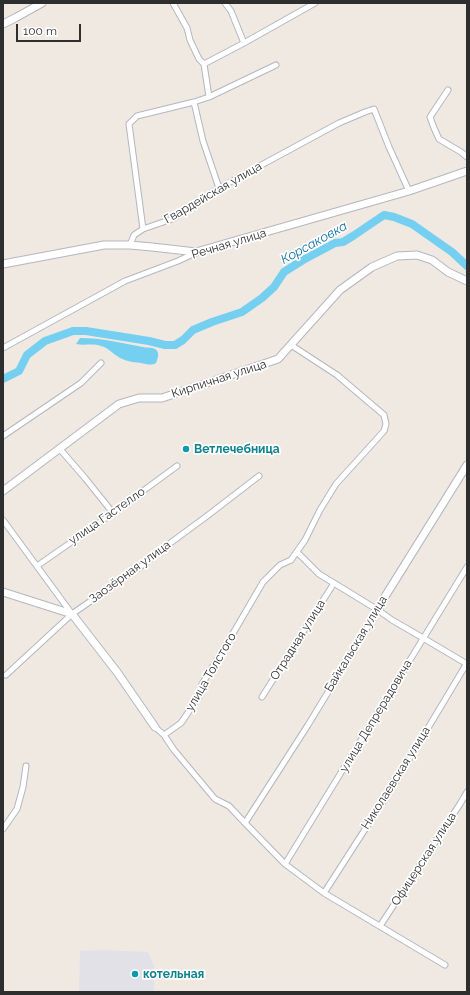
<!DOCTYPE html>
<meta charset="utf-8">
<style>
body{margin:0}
#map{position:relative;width:470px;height:995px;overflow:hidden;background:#efe9e1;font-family:Raleway,sans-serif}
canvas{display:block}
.frame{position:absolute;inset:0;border:4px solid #2e2e2e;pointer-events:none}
.scale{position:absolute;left:16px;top:24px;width:65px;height:18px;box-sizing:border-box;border:2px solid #2e2e2e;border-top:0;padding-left:5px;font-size:12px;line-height:14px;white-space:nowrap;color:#2e2e2e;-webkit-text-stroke:3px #fff;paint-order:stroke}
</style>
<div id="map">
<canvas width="470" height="995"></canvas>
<div class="frame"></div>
<div class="scale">100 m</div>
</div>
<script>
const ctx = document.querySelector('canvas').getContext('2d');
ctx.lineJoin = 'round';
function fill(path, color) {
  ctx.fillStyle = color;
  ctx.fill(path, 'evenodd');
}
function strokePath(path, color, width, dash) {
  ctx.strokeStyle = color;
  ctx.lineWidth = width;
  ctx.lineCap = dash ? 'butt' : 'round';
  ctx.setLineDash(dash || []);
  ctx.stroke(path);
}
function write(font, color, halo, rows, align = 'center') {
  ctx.font = font + ' Raleway,sans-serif';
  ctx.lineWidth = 3.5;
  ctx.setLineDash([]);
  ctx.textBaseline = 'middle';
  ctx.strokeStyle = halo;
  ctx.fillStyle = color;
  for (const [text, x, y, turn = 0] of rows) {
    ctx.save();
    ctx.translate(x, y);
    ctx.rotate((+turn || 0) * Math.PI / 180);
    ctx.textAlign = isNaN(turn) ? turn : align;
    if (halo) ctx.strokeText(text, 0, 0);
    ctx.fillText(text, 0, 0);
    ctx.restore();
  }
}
const industrial = new Path2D(`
 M102 950 148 952 154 966V992H79L80 951Z`);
const water = new Path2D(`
 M80 338C101 338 122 343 143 347 146 348 152 347 155 349 160 352 158 358 156 363 151 366 146 364 141 363 132 362 124 361 117 356 111 352 108 348 101 346 93 343 84 346 76 344Z`);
const river = new Path2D(`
 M3 379 19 371 27 355 45 341 73 331H86L149 341 165 345H175L183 340 193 330 212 322 242 312 262 298 274 287 284 272 303 260 335 243 343 242 353 236 384 215 394 217 412 224 452 252 467 266`);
const street = new Path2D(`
 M173 3 187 28 190 40 199 59 204 64
 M225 3 231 11 244 43
 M448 90 430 117 434 128 439 139 461 152 467 157
 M209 97 276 65
 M194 102 203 141 219 188
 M143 229 129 124 137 116 194 102 209 97 204 64 244 43 315 3
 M130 245 134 235 143 229 172 219 219 188 339 123 365 112 374 109 389 147 409 191
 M3 348 125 281 178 261 195 253
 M3 436 81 383 101 363
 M59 448 85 478 113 513
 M3 520 72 614
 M297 552 319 574 378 610 392 620 423 638 467 664
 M37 566 113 513 177 466
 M6 675 72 614 147 562 154 555 207 516 259 476
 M262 697 334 583
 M155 727 164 735 181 723 200 695 202 684 228 642 263 582 280 565 291 560 305 540 320 510 336 484 384 431 386 424 384 415 337 375 291 345
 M164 735 174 750 215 799 229 806 245 823 285 864 324 893 445 965
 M245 823 308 725 378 610
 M3 829 17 809 23 787 26 766
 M285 864 467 567
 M324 893 398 778 467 663
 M380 926 460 804 467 792`);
const secondary = new Path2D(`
 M3 24 15 18 42 3
 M3 264 104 245H130L152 247 196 252 409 191 467 171
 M3 491 119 404 139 398H162L234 374 278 359 340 290 372 267 397 256 417 255 432 260 448 272 467 281
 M3 592 72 614 117 672 155 727
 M378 610 386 595 467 465`);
const markers = [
 [186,449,4,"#0f9aa8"],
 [135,974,4,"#0f9aa8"]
];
const streetNames = [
 ["Гвардейская улица",213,193,-30],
 ["Речная улица",229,244,-17],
 ["Кирпичная улица",219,379,-18],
 ["улица Гастелло",107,516,-35],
 ["Заозёрная улица",130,572,-36],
 ["Отрадная улица",298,640,-58],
 ["Байкальская улица",356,644,-59],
 ["улица Толстого",211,672,-60],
 ["улица Депрерадовича",376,716,-59],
 ["Николаевская улица",396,778,-58],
 ["Офицерская улица",424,859,-57]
];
const cultureNames = [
 ["Ветлечебница",194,449],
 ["котельная",143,974]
];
const waterNames = [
 ["Корсаковка",314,243,-29]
];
fill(industrial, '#e3e1e8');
fill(water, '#75cff0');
strokePath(river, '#75cff0', 8);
strokePath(street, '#b4b7c1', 7);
strokePath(secondary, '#b4b7c1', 9);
strokePath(street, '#fff', 5);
strokePath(secondary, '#fff', 7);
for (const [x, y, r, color] of markers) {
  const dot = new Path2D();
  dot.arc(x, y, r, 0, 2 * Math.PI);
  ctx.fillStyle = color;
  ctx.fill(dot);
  strokePath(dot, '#fff', 1.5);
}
write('12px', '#2e2e2e', '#fff', streetNames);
write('bold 12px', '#0d838f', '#fff', cultureNames, 'left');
write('italic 13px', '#0d6fa3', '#fff', waterNames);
</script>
